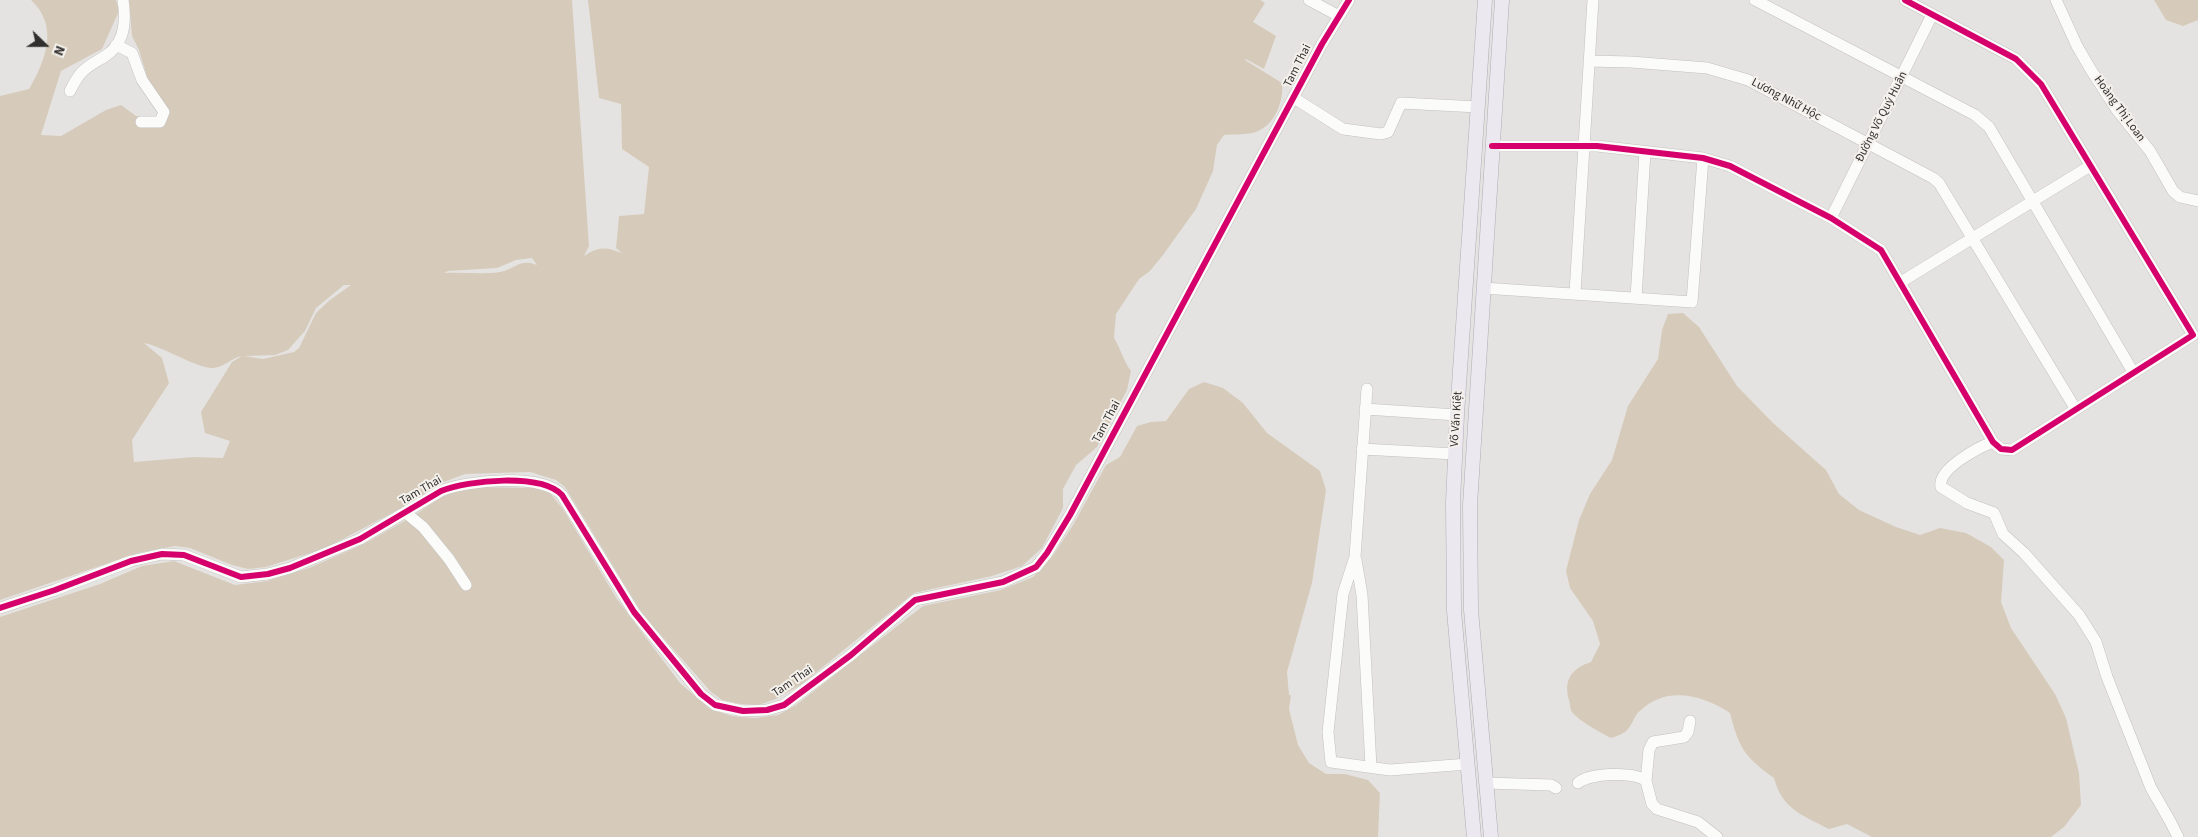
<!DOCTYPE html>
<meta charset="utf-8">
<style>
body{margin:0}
#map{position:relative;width:2198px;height:837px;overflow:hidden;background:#e5e3e1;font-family:"Source Sans 3",sans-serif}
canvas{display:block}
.north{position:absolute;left:20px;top:20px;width:50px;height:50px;-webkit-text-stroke:4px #f4f1ec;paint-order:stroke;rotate:112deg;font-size:14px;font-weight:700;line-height:20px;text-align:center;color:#302f2d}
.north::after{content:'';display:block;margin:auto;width:18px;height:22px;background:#302f2d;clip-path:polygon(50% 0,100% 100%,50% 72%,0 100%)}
</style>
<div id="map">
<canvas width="2198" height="837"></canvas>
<div class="north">N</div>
</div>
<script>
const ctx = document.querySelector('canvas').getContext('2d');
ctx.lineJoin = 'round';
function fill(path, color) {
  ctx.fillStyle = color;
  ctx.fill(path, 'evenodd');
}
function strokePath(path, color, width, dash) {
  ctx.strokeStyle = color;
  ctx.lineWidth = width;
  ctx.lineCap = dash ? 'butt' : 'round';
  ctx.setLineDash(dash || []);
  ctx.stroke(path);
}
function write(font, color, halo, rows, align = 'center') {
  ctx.font = font + ' "Source Sans 3",sans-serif';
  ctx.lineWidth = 4;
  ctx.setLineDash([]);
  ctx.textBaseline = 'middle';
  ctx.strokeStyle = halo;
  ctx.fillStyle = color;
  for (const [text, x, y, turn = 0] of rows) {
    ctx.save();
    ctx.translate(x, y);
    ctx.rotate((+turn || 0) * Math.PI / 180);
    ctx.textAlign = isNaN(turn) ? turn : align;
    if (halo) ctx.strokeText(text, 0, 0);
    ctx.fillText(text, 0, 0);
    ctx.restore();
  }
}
const green = new Path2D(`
 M31 0H116L119 11 102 49 61 71 41 135 61 136 106 110 121 105 136 116 158 120 166 106 149 84 139 50 132 36 129 0H572L589 246 584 256C599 246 606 247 622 253L616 248 619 216 644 214 649 167 622 149 621 104 599 98 588 0H1260L1265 3 1253 22 1276 36 1264 69 1246 59 1245 60 1282 83C1284 101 1275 125 1256 132 1247 135 1234 134 1224 135L1217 145 1213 171 1196 209 1163 255 1150 271 1139 279 1116 314 1114 338C1121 349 1123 360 1131 371L1127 390 1097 447 1076 465 1063 489V508L1042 548 1022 566 992 576 914 593 802 684 776 699 759 705 740 704 722 700 711 692 643 615 565 487 556 480 530 472 465 474 441 483 407 505 326 548 266 567 248 569 232 565 190 548 175 546 138 553 0 600V96L29 89C46 60 59 26 31 0ZM532 258 537 265C521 259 517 267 504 271 493 275 459 272 444 273L448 271 497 268 516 260ZM344 285H351L330 300 316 313 299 348 294 352 263 359 244 356 275 355 288 350 305 331 316 308ZM144 343C162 346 198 369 213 368 225 367 231 358 242 356L232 362 201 412 205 433 230 441 223 458 194 457 134 462 132 440 169 383 162 358Z
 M2154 0H2198V20L2183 26 2166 20Z
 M1683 313 1699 327 1737 386 1773 423 1826 470 1839 494 1859 510 1896 527 1920 535 1940 528 1966 533 1991 547 2004 560 2001 602 2011 628 2055 694 2066 718 2079 773 2081 805 2064 827 2051 837H1872L1847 824 1829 829C1802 815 1782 809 1774 778 1745 757 1739 749 1730 713 1704 696 1668 685 1641 710 1635 714 1633 723 1628 729 1624 734 1617 736 1611 738 1601 733 1579 721 1572 712 1570 709 1570 703 1569 700 1563 680 1572 668 1591 662L1600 644 1593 621 1570 588 1566 571 1579 520 1590 494 1612 460 1628 406 1658 359 1662 330 1668 314Z
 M1204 382 1223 388 1243 403 1267 433 1320 471 1326 490 1312 583 1287 672 1289 695H1291L1289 709 1298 745 1309 763 1326 774H1345L1368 780 1380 793 1378 837H0V617L100 584 142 566 174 561 235 585 267 581 309 568 364 544 415 515 447 493 480 487 535 488 550 493 563 509 617 599 680 683 710 709 732 716 755 718 778 715 796 705 923 606 1001 590 1033 577 1052 557 1073 525 1106 465 1120 457 1137 426 1151 422 1166 421 1189 389Z`);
const minor = new Path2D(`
 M1309 0 1339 16
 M1755 0 1975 115 1989 127 2133 372
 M2056 0 2077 46 2091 70 2117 110 2150 151 2173 191 2180 197 2198 201
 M116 45 132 53 142 80 164 112 160 122H141
 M1589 61 1631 62 1707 68 1748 80 1933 178 1939 183 2075 408
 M70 91C73 85 77 77 82 72 90 64 100 60 108 54 126 41 126 19 123 0
 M1294 98 1343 129 1381 134 1388 132 1401 103 1478 107
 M1492 146H1597L1703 158 1730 166 1831 218 1881 250 1993 442 2001 449 2012 450 2193 335 2041 84 2016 59 1905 0
 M1831 218 1932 15
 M1901 282 2090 166
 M1483 288 1692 302 1703 158
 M1575 293 1593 0
 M1636 298 1645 152
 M1367 389 1355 557 1343 594 1328 732 1331 762 1390 770 1468 764
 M1365 409 1457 415
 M1993 442C1979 447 1937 469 1941 487L1967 503 1994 513 2003 534 2024 553 2079 615 2096 642 2107 677 2151 788 2170 821 2178 837
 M1362 449 1455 454
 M406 513 423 527 449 559 466 585
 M1356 560 1362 595 1371 767
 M0 608 55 590 131 561 162 554 184 555 241 577 268 574 290 568 360 539 441 491C468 480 541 473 562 495L634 612 701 694 715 705 743 711 767 710 784 705 851 655 915 600 1003 582 1036 567 1047 553 1070 515 1322 44 1349 0
 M1646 781 1649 750 1653 742 1684 737 1688 732 1690 721
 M1486 783 1551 785 1556 788
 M1578 783C1589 773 1634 771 1646 781L1652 804 1657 809 1698 822 1717 837`);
const major = new Path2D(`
 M1474 837 1454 611 1453 502 1457 415 1485 0
 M1491 837 1471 610 1470 505 1502 0`);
const cycleway = new Path2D(`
 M1492 146H1597L1703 158 1730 166 1831 218 1881 250 1993 442 2001 449 2012 450 2193 335 2041 84 2016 59 1905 0
 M0 608 55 590 131 561 162 554 184 555 241 577 268 574 290 568 360 539 441 491C468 480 541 473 562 495L634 612 701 694 715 705 743 711 767 710 784 705 851 655 915 600 1003 582 1036 567 1047 553 1070 515 1322 44 1349 0`);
const streetNames = [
 ["Tam Thai",1298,66,-63],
 ["Lương Nhữ Hộc",1786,100,28],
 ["Hoàng Thị Loan",2119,109,54],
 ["Đường Võ Quý Huân",1882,117,-63],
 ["Võ Văn Kiệt",1457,419,-86],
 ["Tam Thai",1107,422,-62],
 ["Tam Thai",421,491,-30],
 ["Tam Thai",793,682,-34]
];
fill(green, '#d6cbba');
strokePath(minor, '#c2c0bf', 12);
strokePath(major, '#afacb5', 15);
strokePath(minor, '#fbfbfa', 11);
strokePath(major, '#ebe9ef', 14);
strokePath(cycleway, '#d6006c', 6);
write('12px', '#302f2d', '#f4f1ec', streetNames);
</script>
